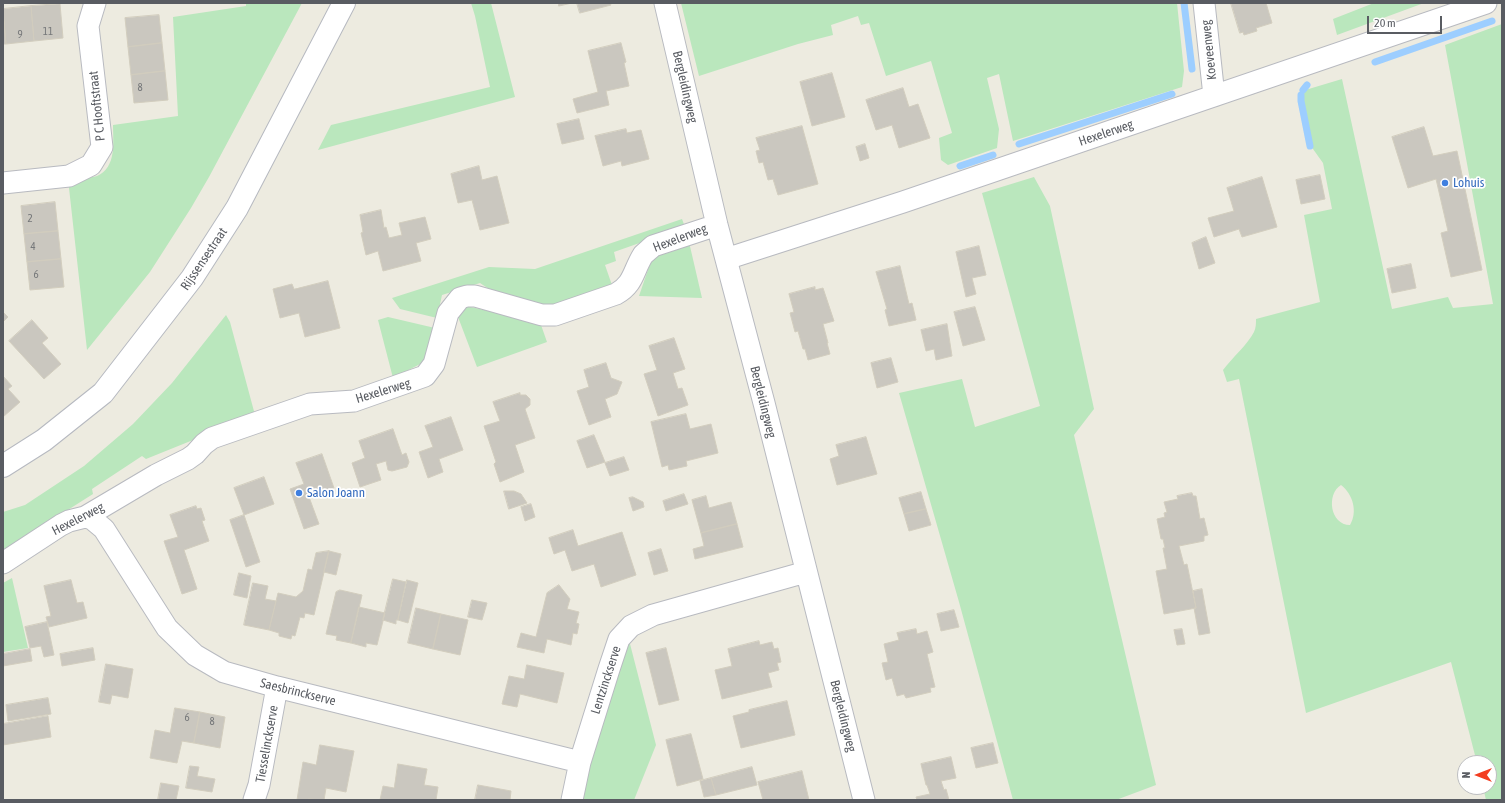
<!DOCTYPE html>
<style>
body{margin:0}
#map{position:relative;width:1505px;height:803px;overflow:hidden;background:#edebe0;font-family:"Asap Condensed",sans-serif}
canvas{display:block}
.frame{position:absolute;inset:0;border:4px solid #595c62;pointer-events:none}
.north{position:absolute;left:1457px;top:755px;width:40px;height:40px;box-sizing:border-box;background:#fff;border:1px solid #bdbec0;border-radius:50%;rotate:270deg;font-size:11px;font-weight:700;line-height:16px;text-align:center;color:#595c62}
.north::after{content:'';display:block;margin:auto;width:14px;height:18px;background:#f33d20;clip-path:polygon(50% 0,100% 100%,50% 72%,0 100%)}
.scale{position:absolute;left:1367px;top:16px;width:75px;height:18px;box-sizing:border-box;border:2px solid #595c62;border-top:0;padding-left:5px;font-size:12px;line-height:14px;white-space:nowrap;color:#595c62;-webkit-text-stroke:3px #fff;paint-order:stroke}
</style>
<div id="map">
<canvas width="1505" height="803"></canvas>
<div class="frame"></div>
<div class="north">N</div>
<div class="scale">20 m</div>
</div>
<script>
const ctx = document.querySelector('canvas').getContext('2d');
ctx.lineJoin = 'round';
function fill(path, color) {
  ctx.fillStyle = color;
  ctx.fill(path, 'evenodd');
}
function strokePath(path, color, width, dash) {
  ctx.strokeStyle = color;
  ctx.lineWidth = width;
  ctx.lineCap = dash ? 'butt' : 'round';
  ctx.setLineDash(dash || []);
  ctx.stroke(path);
}
function write(font, color, halo, rows, align = 'center') {
  ctx.font = font + ' "Asap Condensed",sans-serif';
  ctx.lineWidth = 3.5;
  ctx.setLineDash([]);
  ctx.textBaseline = 'middle';
  ctx.strokeStyle = halo;
  ctx.fillStyle = color;
  for (const [text, x, y, turn = 0] of rows) {
    ctx.save();
    ctx.translate(x, y);
    ctx.rotate((+turn || 0) * Math.PI / 180);
    ctx.textAlign = isNaN(turn) ? turn : align;
    if (halo) ctx.strokeText(text, 0, 0);
    ctx.fillText(text, 0, 0);
    ctx.restore();
  }
}
const green = new Path2D(`
 M246 3H302L209 177 191 208 150 272 87 350 68 179C76 178 90 178 97 176 117 167 113 142 113 125L178 116 173 17 246 6Z
 M471 3H491L515 97 318 150 331 125 490 87 475 16Z
 M681 3H1177L1184 71 1182 87 1013 141 999 74 987 78 999 129 997 148 948 165 941 160 939 138 952 133 931 61 886 76 869 23 861 25 858 16 831 25 833 35 798 44 699 76Z
 M1374 3H1424L1337 35 1333 19Z
 M1502 24V800H1486L1483 787H1489V763H1477L1451 662 1306 713 1239 379 1227 382 1223 370C1232 358 1248 344 1254 332 1256 328 1256 323 1256 319L1320 302 1304 215 1332 209 1323 163 1313 149 1302 91 1342 79 1392 309 1448 297 1453 308 1493 304 1445 45ZM1341 485C1353 494 1358 512 1350 525 1330 525 1326 494 1341 485Z
 M1034 177 1050 206 1094 409 1074 435 1156 785 1116 800H1013L959 602 899 393 962 379 975 427 1040 406 982 193Z
 M682 219 685 227 614 252 616 261 605 265 613 288 553 309 495 293 480 283 442 295 437 318 400 309 392 298 489 267 535 269Z
 M689 242 702 298 639 296 654 252Z
 M466 306 540 322 547 342 477 367 458 317Z
 M226 315 230 322 255 415 146 459 142 456 92 489 93 494 3 551V512L25 505 84 466 133 424 172 383Z
 M388 317 435 328 426 361 393 378 378 320Z
 M12 578 28 648 3 652V583Z
 M629 640 656 745 634 800H582L591 761Z`);
const stream = new Path2D(`
 M1184 3 1192 69
 M1375 62 1492 21
 M1303 90 1307 85
 M1301 95V101L1310 146
 M1019 144 1172 94
 M960 166 993 155`);
const building = new Path2D(`
 M559 3H572L559 6Z
 M577 3H610L611 5 580 13Z
 M1231 3H1266L1272 23 1256 28 1257 31 1244 35 1243 32 1240 33Z
 M60 4 63 38 34 41 31 6Z
 M31 6 34 41 6 44 3 9Z
 M3 12 6 44H3Z
 M159 15 162 43 128 47 125 18Z
 M162 43 165 71 131 75 128 47Z
 M621 43 626 62 624 63 629 86 606 91 609 105 577 113 573 99 598 92 588 51Z
 M165 71 168 100 134 103 131 75Z
 M832 73 845 117 812 126 800 82Z
 M903 88 909 107 918 104 930 138 899 148 892 125 876 130 866 100Z
 M579 119 584 139 562 144 557 124Z
 M802 126 818 184 778 195 773 179 768 180 763 162 759 163 756 151 760 150 756 138Z
 M1424 127 1433 156 1457 151 1482 270 1451 277 1441 233 1448 231 1436 179 1408 188 1392 137Z
 M626 129 627 133 641 130 649 159 622 166 621 161 603 166 595 136Z
 M865 144 869 158 860 161 856 147Z
 M479 166 482 180 497 176 509 223 480 230 472 200 458 203 451 174Z
 M1320 175 1325 199 1301 204 1296 180Z
 M1262 177 1277 227 1242 237 1239 229 1214 237 1208 218 1234 211 1227 188Z
 M55 202 58 231 24 234 21 206Z
 M381 210 384 228 386 227 389 238 402 235 399 223 425 217 431 239 416 243 421 261 383 271 378 251 366 255 361 233 363 232 360 215Z
 M58 231 61 259 27 262 24 234Z
 M1206 237 1215 263 1199 269 1192 243Z
 M979 246 986 275 972 278 976 294 966 297 956 252Z
 M61 259 64 287 30 290 27 262Z
 M1411 264 1416 288 1392 293 1387 269Z
 M900 266 909 304 912 303 916 320 889 326 885 310 887 309 876 272Z
 M328 281 340 328 305 337 299 313 280 318 273 289 292 284 294 289Z
 M815 287V290L823 288 834 321 823 324 828 343H827L830 354 808 360 805 349H803L798 331 795 332 790 313 794 312 789 294Z
 M975 307 985 340 963 346 954 312Z
 M3 312 8 317 3 322Z
 M32 320 48 338 42 343 61 364 44 379 9 341Z
 M947 324 952 356 936 360 934 349 926 351 921 330Z
 M674 338 685 369 673 373 678 389 682 388 688 405 658 416 644 374 657 370 649 346Z
 M891 358 898 382 877 388 871 363Z
 M606 363 611 378 622 382 617 394 605 399 611 417 589 425 577 391 589 387 584 370Z
 M3 376 12 386 8 389 20 402 3 417Z
 M520 393V395H526L530 399V405L525 409 535 438 515 445 524 472 500 482 494 464 496 462 484 426 500 421 493 402Z
 M686 414 690 429 711 424 718 453 686 461 687 466 669 470 668 465 662 467 651 422Z
 M451 417 463 450 439 459 443 472 428 478 419 452 433 447 425 426Z
 M393 429 402 455 406 453 409 462 407 467 392 471 388 470 386 461 376 464 381 480 360 487 352 463 365 458 359 441Z
 M594 435 605 462 587 468 577 441Z
 M866 437 877 474 837 485 830 459 839 456 836 445Z
 M322 454 334 488 309 497 319 524 304 529 290 489 304 484 296 463Z
 M624 457 629 470 610 476 605 463Z
 M264 477 274 504 244 515 234 488Z
 M504 491H514L521 494 527 503 509 509Z
 M921 492 926 509 904 514 899 498Z
 M1192 493 1193 496H1196L1200 519 1204 518 1208 535 1204 536V541L1179 546 1184 565 1187 564 1196 608 1164 614 1156 571 1167 569 1163 548H1165L1163 539H1161L1157 519 1165 517 1164 513 1167 512 1164 502 1178 499 1177 496Z
 M684 494 688 504 666 511 663 501Z
 M706 496 709 508 731 502 737 524 701 533 692 500Z
 M633 497 643 502 644 507 633 511 629 498Z
 M531 504 535 517 525 521 521 507Z
 M196 506 197 509 201 508 205 520 202 521 209 541 184 550 197 589 182 594 164 541 178 537 170 515Z
 M926 509 931 525 909 531 904 514Z
 M244 515 260 562 246 567 230 520Z
 M737 524 743 547 695 559 693 549 704 546 701 533Z
 M573 530 578 546 622 532 636 575 601 587 594 564 572 571 565 550 554 554 549 538Z
 M661 549 668 571 654 575 648 553Z
 M329 551 341 554 336 575 324 572Z
 M329 551 314 615 305 613 304 618 300 617 295 636 292 635 291 639 279 636V633L269 630 278 593 296 597 303 591 308 569 312 570 316 553Z
 M239 573 251 576 247 598 234 595Z
 M393 579 406 582 398 620H396V624L383 620Z
 M71 580 77 603 83 602 87 618 49 627 46 617 51 616 44 586Z
 M407 580 418 583 408 623 398 620Z
 M253 583 268 586 265 599 276 601 269 630 244 625Z
 M559 585 570 599 567 609 579 612 576 623 579 624 577 634 573 633 571 645 547 639 544 653 517 647 521 633 536 637 547 593Z
 M1202 589 1210 633 1199 635 1194 608H1196L1193 591Z
 M340 590 362 595 351 643 336 640 337 636 326 634 336 592Z
 M472 600 487 603 482 620 468 617Z
 M359 607 385 613 377 645 366 643V647L351 643Z
 M416 608 441 614 433 649 408 643Z
 M954 610 959 627 941 631 937 614Z
 M441 614 468 620 460 655 433 649Z
 M47 622 54 655 44 657 41 646 30 648 25 627Z
 M916 629 917 634 927 631 933 652 927 654 935 687 930 688 931 692 906 698 904 694 897 696 892 678 886 680 882 663 888 662 884 644 899 640 897 633Z
 M1182 629 1185 644 1177 645 1174 630Z
 M759 641 760 645 772 642 774 649 778 648 781 662 777 663 779 670 768 673 772 687 722 699 715 670 732 666 728 649Z
 M93 648 95 660 62 666 60 654Z
 M666 648 679 700 659 705 646 653Z
 M30 649 32 661 3 666V654Z
 M106 664 133 669 128 698 112 695 110 704 99 702Z
 M527 665 564 673 557 703 520 694 517 707 502 704 509 676 524 679Z
 M48 698 51 714 8 721 6 705Z
 M787 701 795 735 741 748 733 716 749 712V710Z
 M175 708 200 712 194 743 182 741 177 763 150 758 155 730 170 733Z
 M200 712 225 717 220 748 194 743Z
 M48 716 51 737 3 745V724Z
 M691 734 703 779 677 786 666 740Z
 M993 743 998 763 976 768 971 748Z
 M320 745 354 751 346 792 326 788 324 800 308 799V800H297L303 762 316 765Z
 M951 757 956 778 941 781 944 790 946 789 949 800H917L916 797 930 794 927 785H926L921 764Z
 M398 764 427 769 424 785 438 787 436 800H380L383 786 394 788Z
 M190 766 199 767 197 776 215 779 212 792 186 788Z
 M752 767 757 785 716 795 711 778Z
 M802 771 809 800H763L758 782Z
 M711 778 716 795 704 797 700 781Z
 M161 783 179 786 176 800H158Z
 M478 785 511 791 510 800H475Z`);
const minor = new Path2D(`
 M665 3 717 225 764 403 864 800
 M1204 3 1214 96
 M3 183 69 176 91 165 102 147 88 26 95 3
 M726 259 903 202 1486 3
 M85 517 92 519 104 529 167 628 195 655 224 672 277 687 580 762
 M3 563 61 525 69 521 85 517 156 475 188 459 195 454 204 444 212 438 310 404 354 401 425 376 434 364 448 313 460 298 467 296H475L542 315H555L616 294C634 284 633 271 643 255 646 252 650 249 653 246L717 225
 M254 800 259 785 277 687
 M572 800 580 762 609 669 619 639 631 626 653 615 806 572`);
const secondary = new Path2D(`
 M3 466 44 440 103 393 192 278 237 208 344 3`);
const markers = [
 [1445,183,4,"#3f7fe0"],
 [299,493,4,"#3f7fe0"]
];
const numberNames = [
 ["11",48,32],
 ["9",20,35],
 ["8",140,88],
 ["2",30,219],
 ["4",33,247],
 ["6",36,275],
 ["6",187,718],
 ["8",212,722]
];
const streetNames = [
 ["Koeveenweg",1209,50,-96],
 ["Bergleidingweg",685,87,77],
 ["P C Hooftstraat",97,106,-96],
 ["Hexelerweg",1106,133,-19],
 ["Hexelerweg",680,238,-21],
 ["Rijssensestraat",204,259,-56],
 ["Hexelerweg",383,391,-17],
 ["Bergleidingweg",763,402,76],
 ["Hexelerweg",78,519,-27],
 ["Lentzinckserve",606,680,-72],
 ["Saesbrinckserve",298,692,14],
 ["Bergleidingweg",843,716,76],
 ["Tiesselinckserve",267,744,-80]
];
const shopNames = [
 ["Lohuis",1453,183],
 ["Salon Joann",307,493]
];
fill(green, '#bae7bd');
strokePath(stream, '#9dceff', 7);
fill(building, '#cac7bf');
strokePath(building, '#d2cdbe', 1);
strokePath(minor, '#b8bac0', 23);
strokePath(secondary, '#b6b9c0', 24);
strokePath(minor, '#fff', 21);
strokePath(secondary, '#fff', 22);
for (const [x, y, r, color] of markers) {
  const dot = new Path2D();
  dot.arc(x, y, r, 0, 2 * Math.PI);
  ctx.fillStyle = color;
  ctx.fill(dot);
  strokePath(dot, '#fff', 1.5);
}
write('11px', '#757779', null, numberNames);
write('13px', '#595c62', '#fff', streetNames);
write('13px', '#366cbe', '#fff', shopNames, 'left');
</script>
